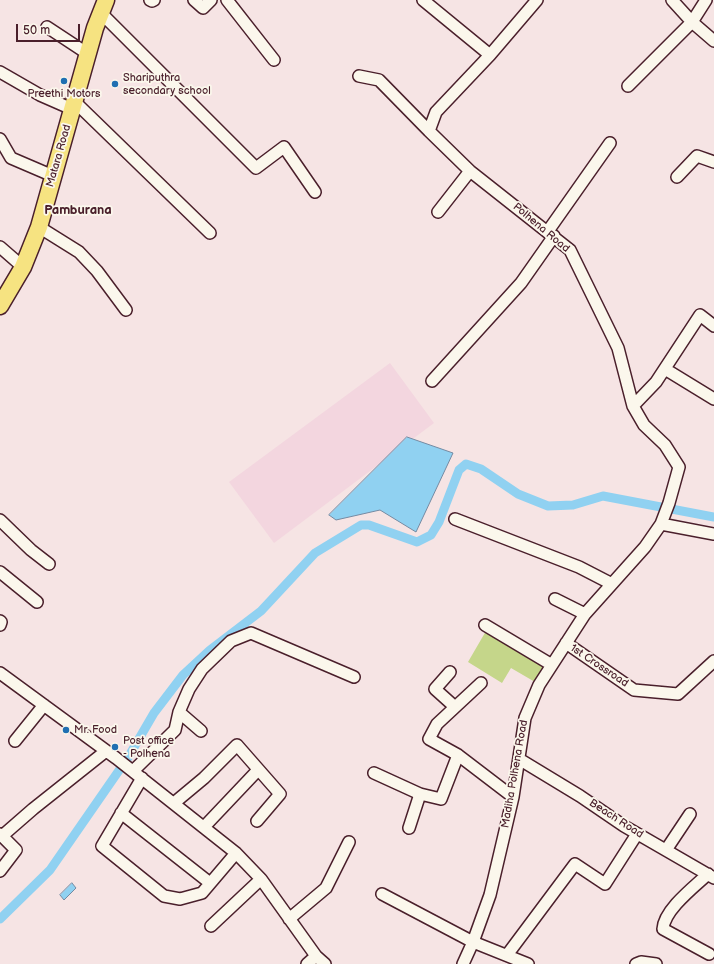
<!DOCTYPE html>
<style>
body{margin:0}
#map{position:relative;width:714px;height:964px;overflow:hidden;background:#f6e4e4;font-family:"Balsamiq Sans",sans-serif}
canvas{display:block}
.scale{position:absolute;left:16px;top:24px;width:64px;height:18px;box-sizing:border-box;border:2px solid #4a1f2b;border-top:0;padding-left:5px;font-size:12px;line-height:14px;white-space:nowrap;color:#4a1f2b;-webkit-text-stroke:3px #fbf7ec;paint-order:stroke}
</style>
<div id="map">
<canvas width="714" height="964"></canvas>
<div class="scale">50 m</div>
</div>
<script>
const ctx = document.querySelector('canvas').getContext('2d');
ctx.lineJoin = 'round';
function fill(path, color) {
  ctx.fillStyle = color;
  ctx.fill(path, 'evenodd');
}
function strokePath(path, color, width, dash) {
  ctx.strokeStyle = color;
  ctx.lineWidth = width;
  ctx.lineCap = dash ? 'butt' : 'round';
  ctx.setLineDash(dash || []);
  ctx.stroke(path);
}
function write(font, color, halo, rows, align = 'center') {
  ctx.font = font + ' "Balsamiq Sans",sans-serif';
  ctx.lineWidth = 3.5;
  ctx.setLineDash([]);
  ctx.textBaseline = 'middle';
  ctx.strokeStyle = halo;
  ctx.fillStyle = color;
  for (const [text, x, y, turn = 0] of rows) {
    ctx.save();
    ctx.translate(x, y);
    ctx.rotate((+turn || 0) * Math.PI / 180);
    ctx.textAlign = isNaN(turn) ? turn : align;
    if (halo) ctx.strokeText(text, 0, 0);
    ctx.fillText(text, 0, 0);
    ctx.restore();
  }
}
const built = new Path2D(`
 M390 363 434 423 274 543 229 482Z`);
const green = new Path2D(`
 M486 631 545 666 535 682 511 668 502 683 468 662Z`);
const water = new Path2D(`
 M407 437 453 453 416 532 380 510 336 520 329 515Z
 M72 883 76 888 64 900 60 895Z`);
const canal = new Path2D(`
 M126 761 154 713 183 675 210 650 261 611 315 553 361 525H369L417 542 431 535 439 522 459 470 466 464 481 469 518 494 548 506 573 505 603 496 714 517
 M0 919 50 870 120 769`);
const minor = new Path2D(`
 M150 0 152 1 154 0
 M194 0 203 8 211 0
 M227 0 274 60
 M423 0 490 55
 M672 0 692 22 714 41
 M101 13 256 168 284 147 315 192
 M47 27 88 54
 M0 72 40 95 72 109
 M359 76 379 80 429 131
 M628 86 692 22 706 0
 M75 102 210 233
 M0 139 11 158 53 176
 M677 177 697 156 714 162
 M438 212 470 171
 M39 227 79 252 97 271 126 310
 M548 231 610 143
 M0 247 23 267
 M665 369 714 399
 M432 381 521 283 554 236
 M633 406 656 382 700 315 714 326
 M455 519 579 567 612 584
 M0 520 31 550 49 564
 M661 524 714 534
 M0 572 37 602
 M555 599 585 614
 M0 621 1 622 0 625
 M485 625 552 665
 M566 643 634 690 678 694 714 661
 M450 672 435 689 455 707
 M0 673 116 758 236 853 261 879 316 956 325 964
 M481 683 437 724 429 739 458 755 513 797
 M179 712 201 731
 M15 741 44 705
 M519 759 580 796 624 826 714 878
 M133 771 175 730 179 712 189 689 202 669 231 641 251 633 354 677
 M374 773 420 794 441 799 458 755
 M142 778 102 846 164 896 180 899 202 893 236 853
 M174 803 204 778 237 745 280 794 257 821
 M121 813 210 883
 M204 827 258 770
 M409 828 420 794
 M0 834 16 850 0 871
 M2 836 33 809 106 751
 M666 850 690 814
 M708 874C694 887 664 910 663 929L709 954
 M382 894 473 942 528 964
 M289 919 326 888 349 842
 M211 926 261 879
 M507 955 575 864 605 884 637 834
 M307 964 316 956
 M463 964 473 942 490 895 513 797 525 718 539 685 585 614 645 547 661 524 669 503 679 467 665 445 644 425 633 406 618 348 570 250 470 171 429 131 436 112 490 55 537 0
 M636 964 641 962 656 964`);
const highway = new Path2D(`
 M0 306 23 267 39 227 95 28 106 0`);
const markers = [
 [64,81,4,"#1f6fb2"],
 [115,84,4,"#1f6fb2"],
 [66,730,4,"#1f6fb2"],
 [115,747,4,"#1f6fb2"]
];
const poiNames = [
 ["Shariputhra",123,78],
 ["secondary school",123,91],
 ["Preethi Motors",64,94,"center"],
 ["Mr. Food",74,730],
 ["Post office",123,741],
 ["- Polhena",123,754]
];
const streetNames = [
 ["Matara Road",59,156,-74],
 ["Polhena Road",541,228,40],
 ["1st Crossroad",599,666,34],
 ["Madiha Polhena Road",515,774,-80],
 ["Beach Road",616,819,33]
];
const quarterNames = [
 ["Pamburana",78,211]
];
fill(built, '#f3d6df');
fill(green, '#c5d68a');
fill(water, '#90d1f1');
strokePath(water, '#748aa2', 1);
strokePath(canal, '#90d1f1', 9);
strokePath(minor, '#4a1f2b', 14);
strokePath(highway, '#4a1f2b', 19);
strokePath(minor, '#fbf7ec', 11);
strokePath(highway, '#f6e381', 16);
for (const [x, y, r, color] of markers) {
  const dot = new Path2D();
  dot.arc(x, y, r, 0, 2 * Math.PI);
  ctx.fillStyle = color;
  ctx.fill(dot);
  strokePath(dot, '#fbf7ec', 1.5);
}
write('11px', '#4a1f2b', '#fbf7ec', poiNames, 'left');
write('11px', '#4a1f2b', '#fbf7ec', streetNames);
write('bold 13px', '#4a1f2b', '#fbf7ec', quarterNames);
</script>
